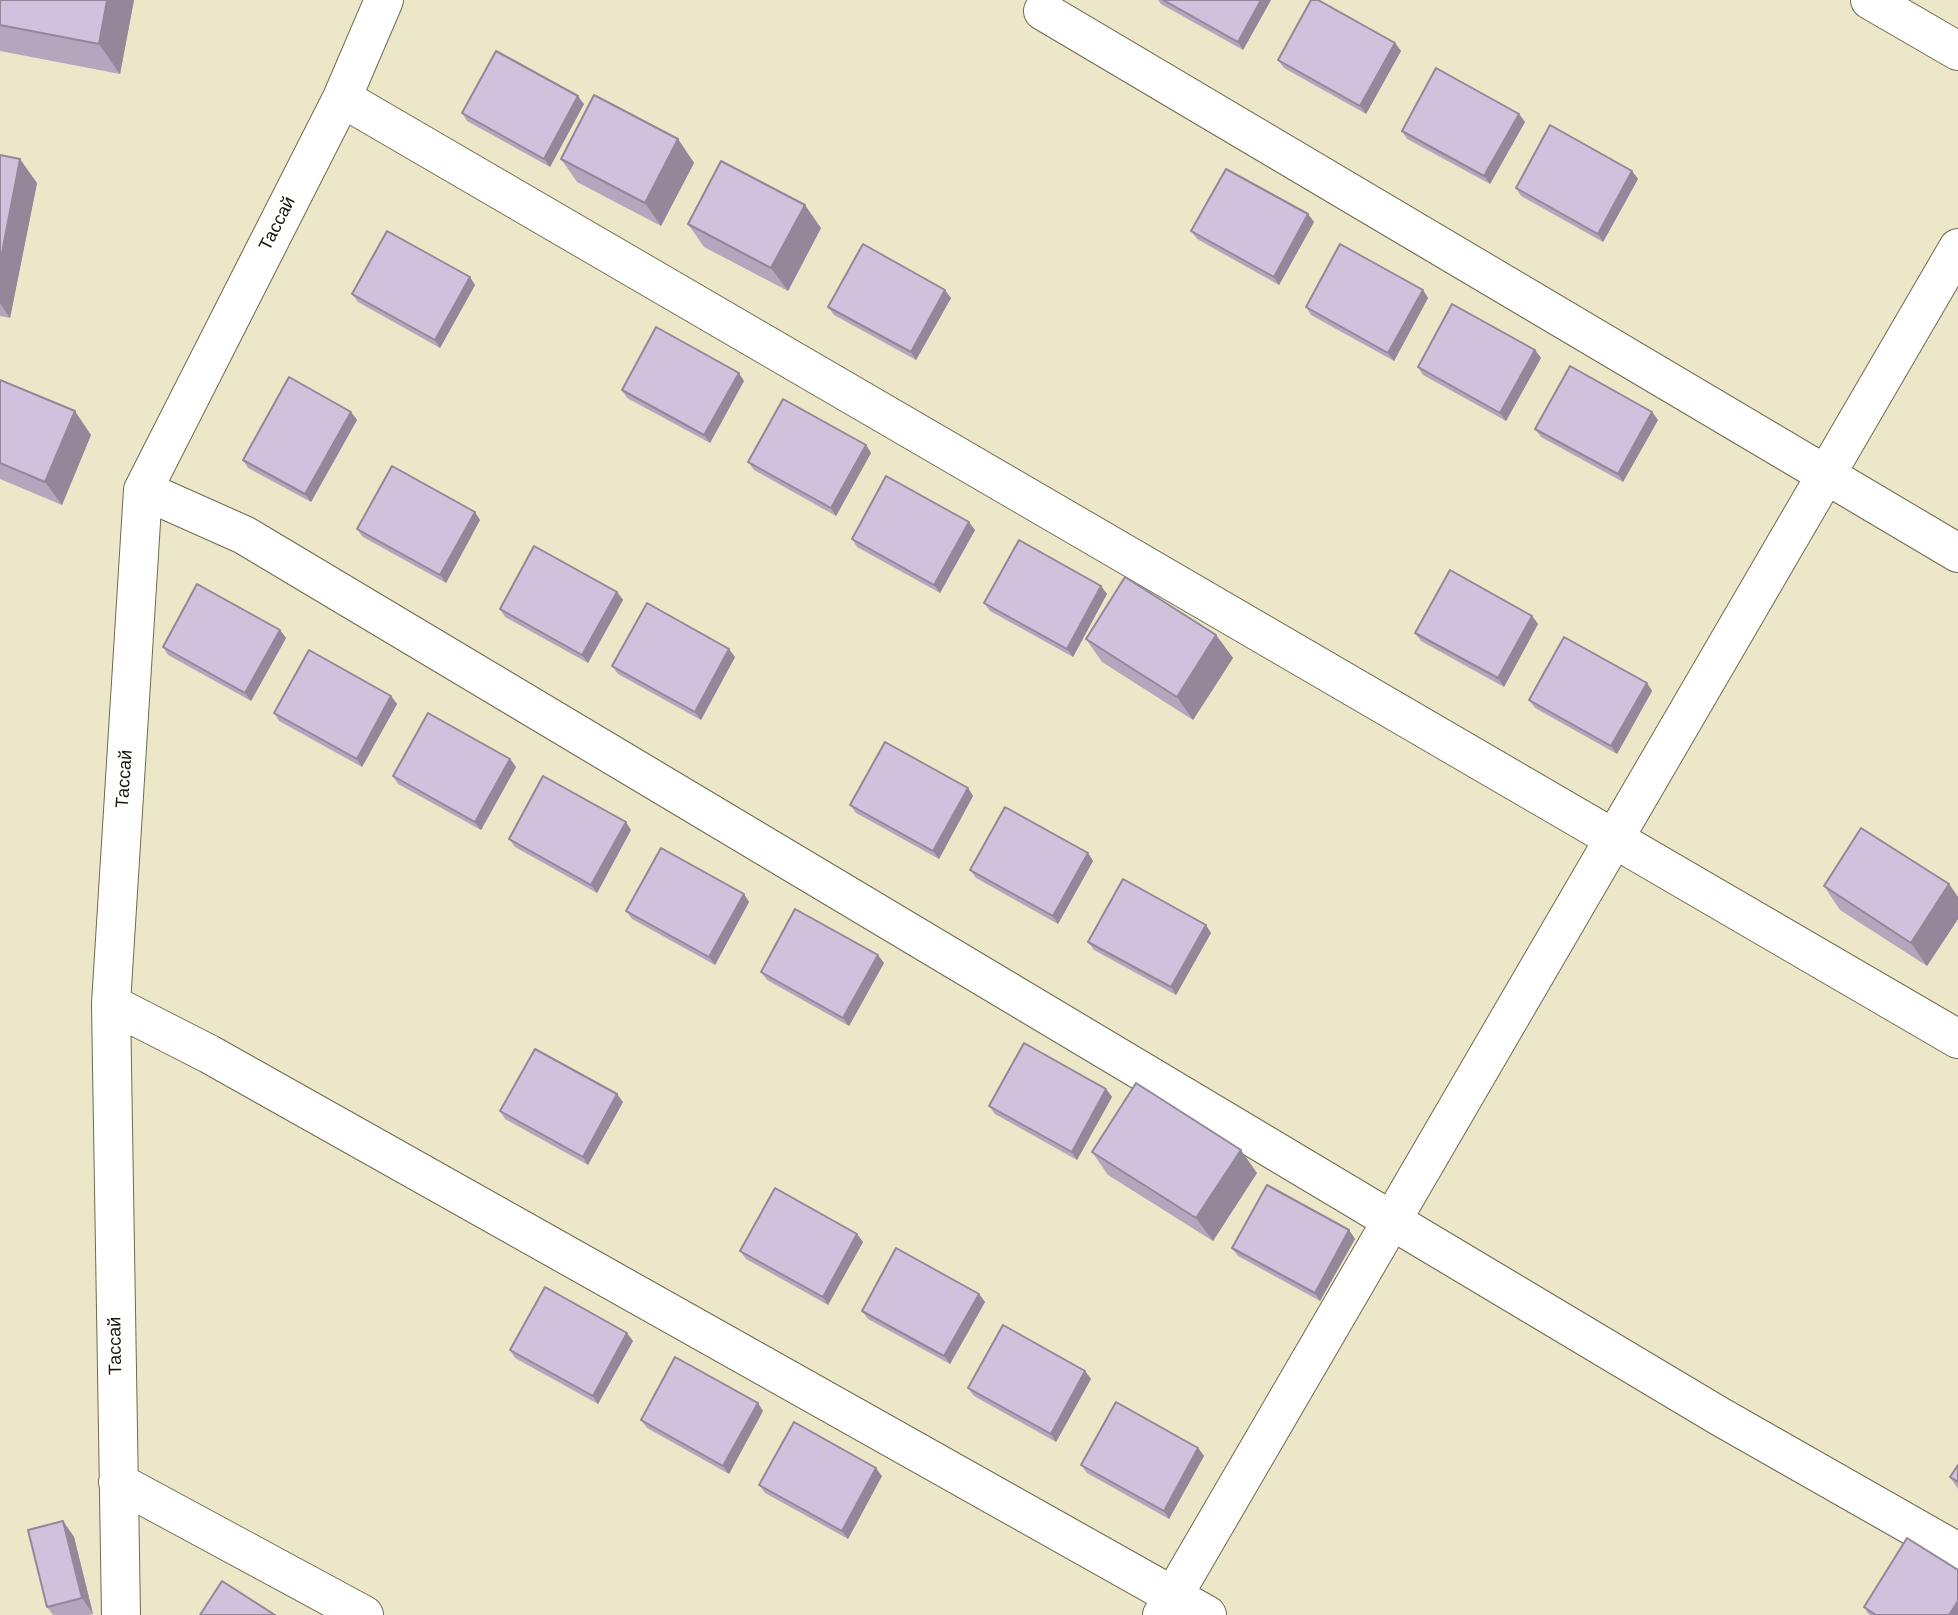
<!DOCTYPE html>
<meta charset="utf-8">
<style>
body{margin:0}
canvas{display:block;background:#ede7c9}
</style>
<canvas width="1958" height="1615"></canvas>
<script>
const ctx = document.querySelector('canvas').getContext('2d');
ctx.lineJoin = 'round';
function strokePath(path, color, width, dash) {
  ctx.strokeStyle = color;
  ctx.lineWidth = width;
  ctx.lineCap = dash ? 'butt' : 'round';
  ctx.setLineDash(dash || []);
  ctx.stroke(path);
}
function fill(path, color) {
  ctx.fillStyle = color;
  ctx.fill(path, 'evenodd');
}
function write(font, color, halo, rows, align = 'center') {
  ctx.font = font + ' "DM Sans",sans-serif';
  ctx.lineWidth = 7;
  ctx.setLineDash([]);
  ctx.textBaseline = 'middle';
  ctx.strokeStyle = halo;
  ctx.fillStyle = color;
  for (const [text, x, y, turn = 0] of rows) {
    ctx.save();
    ctx.translate(x, y);
    ctx.rotate((+turn || 0) * Math.PI / 180);
    ctx.textAlign = isNaN(turn) ? turn : align;
    if (halo) ctx.strokeText(text, 0, 0);
    ctx.fillText(text, 0, 0);
    ctx.restore();
  }
}
const minor = new Path2D(`
 M1870 0 1958 51
 M1043 11 1958 553
 M342 98 1958 1039
 M143 490 244 535 1719 1416 1958 1552
 M111 1004 209 1054 1207 1615
 M118 1482 364 1615
 M121 1615 111 1004 143 490 342 98 384 0
 M1162 1615 1958 248`);
const wall = new Path2D(`
 M0 0H134L120 74 0 51Z
 M1158 0H1271L1243 50 1161 4Z
 M1395 43 1401 51 1366 114 1284 68 1278 60Z
 M584 104 550 167 467 121 462 113Z
 M1519 114 1525 122 1490 184 1407 139 1402 131Z
 M678 139 694 163 661 226 577 182 561 159Z
 M0 155 37 183 10 318 0 316Z
 M1632 171 1638 179 1603 242 1521 196 1516 188Z
 M1308 214 1314 222 1279 285 1197 239 1191 231Z
 M688 224 821 228 788 291 704 247Z
 M475 285 440 348 358 302 352 294Z
 M1423 290 1428 298 1394 361 1311 315 1306 307Z
 M951 298 916 360 834 315 828 307Z
 M1535 350 1541 358 1506 421 1423 375 1418 367Z
 M0 380 91 435 62 505 0 479Z
 M744 381 710 443 627 398 622 390Z
 M351 412 357 420 311 502 248 468 243 460Z
 M1652 412 1658 420 1623 482 1541 437 1535 429Z
 M866 445 871 453 836 516 754 470 748 462Z
 M480 520 446 583 363 537 357 529Z
 M975 530 940 593 857 547 852 539Z
 M1101 586 1107 594 1073 657 990 611 984 603Z
 M617 592 623 600 588 663 505 617 500 609Z
 M1532 616 1538 624 1504 687 1421 641 1415 633Z
 M280 630 286 638 251 701 168 655 163 647Z
 M1216 635 1233 658 1193 720 1102 662 1086 639Z
 M735 657 701 720 618 674 612 666Z
 M1647 683 1652 691 1617 754 1535 708 1529 700Z
 M391 696 397 704 362 767 279 721 274 713Z
 M510 759 516 767 481 830 398 784 393 776Z
 M968 788 973 796 939 859 856 813 850 805Z
 M631 830 597 893 515 847 509 839Z
 M1088 853 1093 861 1058 924 976 878 970 870Z
 M1949 884 1958 897V919L1927 966 1840 910 1824 886Z
 M744 894 749 902 715 965 632 919 626 911Z
 M1211 933 1176 995 1094 950 1088 942Z
 M884 963 849 1026 767 980 761 972Z
 M1106 1089 1112 1097 1077 1160 995 1114 989 1106Z
 M623 1102 588 1165 505 1119 500 1111Z
 M1092 1152 1257 1173 1213 1241 1108 1175Z
 M1349 1230 1355 1239 1320 1301 1238 1256 1232 1248Z
 M857 1234 863 1242 828 1305 746 1259 740 1251Z
 M979 1294 985 1302 950 1364 868 1319 862 1311Z
 M633 1341 598 1404 515 1358 510 1350Z
 M1085 1371 1091 1379 1056 1442 974 1396 968 1388Z
 M763 1411 729 1474 647 1428 641 1420Z
 M1198 1448 1204 1456 1169 1519 1087 1473 1081 1465Z
 M1958 1465V1489L1950 1477Z
 M882 1476 848 1539 765 1493 759 1485Z
 M63 1521 74 1537 93 1614 89 1615H53L47 1607Z
 M1864 1607 1958 1615H1869Z`);
const shadedWall = new Path2D(`
 M107 0H134L120 74 99 44Z
 M1261 0H1271L1243 50 1238 42Z
 M1395 43 1401 51 1366 114 1360 106Z
 M578 96 584 104 550 167 544 159Z
 M1519 114 1525 122 1490 184 1484 176Z
 M678 139 694 163 661 226 645 203Z
 M20 159 37 183 10 318 0 303V263Z
 M1632 171 1638 179 1603 242 1598 234Z
 M805 205 821 228 788 291 771 268Z
 M1308 214 1314 222 1279 285 1274 277Z
 M470 277 475 285 440 348 435 340Z
 M945 290 951 298 916 360 911 352Z
 M1423 290 1428 298 1394 361 1388 353Z
 M1535 350 1541 358 1506 421 1500 413Z
 M739 373 744 381 710 443 704 435Z
 M75 411 91 435 62 505 45 482Z
 M351 412 357 420 311 502 305 494Z
 M1652 412 1658 420 1623 482 1618 474Z
 M866 445 871 453 836 516 831 508Z
 M475 512 480 520 446 583 440 575Z
 M969 522 975 530 940 593 934 585Z
 M1101 586 1107 594 1073 657 1067 649Z
 M617 592 623 600 588 663 582 655Z
 M1532 616 1538 624 1504 687 1498 678Z
 M280 630 286 638 251 701 245 693Z
 M1216 635 1233 658 1193 720 1177 697Z
 M729 649 735 657 701 720 695 712Z
 M1647 683 1652 691 1617 754 1611 746Z
 M391 696 397 704 362 767 357 759Z
 M510 759 516 767 481 830 475 822Z
 M968 788 973 796 939 859 933 851Z
 M626 822 631 830 597 893 591 885Z
 M1088 853 1093 861 1058 924 1053 916Z
 M1949 884 1958 897V919L1927 966 1911 943Z
 M744 894 749 902 715 965 709 957Z
 M1206 925 1211 933 1176 995 1171 987Z
 M878 955 884 963 849 1026 843 1018Z
 M1106 1089 1112 1097 1077 1160 1072 1152Z
 M617 1094 623 1102 588 1165 583 1157Z
 M1241 1150 1257 1173 1213 1241 1196 1218Z
 M1349 1230 1355 1239 1320 1301 1315 1293Z
 M857 1234 863 1242 828 1305 823 1297Z
 M979 1294 985 1302 950 1364 944 1356Z
 M627 1333 633 1341 598 1404 593 1396Z
 M1085 1371 1091 1379 1056 1442 1051 1434Z
 M758 1403 763 1411 729 1474 723 1466Z
 M1198 1448 1204 1456 1169 1519 1164 1511Z
 M876 1468 882 1476 848 1539 842 1531Z
 M63 1521 74 1537 93 1614 82 1598Z
 M1958 1601V1615H1949Z`);
const building = new Path2D(`
 M0 0H107L99 44 0 25Z
 M1163 0H1261L1238 42Z
 M1311 0H1318L1395 43 1360 106 1278 60Z
 M496 51 578 96 544 159 462 113Z
 M1436 68 1519 114 1484 176 1402 131Z
 M594 95 678 139 645 203 561 159Z
 M1550 125 1632 171 1598 234 1516 188Z
 M0 155 20 159 0 263Z
 M721 161 805 205 771 268 688 224Z
 M1226 169 1308 214 1274 277 1191 231Z
 M387 231 470 277 435 340 352 294Z
 M863 244 945 290 911 352 828 307Z
 M1340 244 1423 290 1388 353 1306 307Z
 M1452 304 1535 350 1500 413 1418 367Z
 M656 327 739 373 704 435 622 390Z
 M1570 366 1652 412 1618 474 1535 429Z
 M289 377 351 412 305 494 243 460Z
 M0 380 75 411 45 482 0 463Z
 M783 399 866 445 831 508 748 462Z
 M392 466 475 512 440 575 357 529Z
 M886 476 969 522 934 585 852 539Z
 M1019 540 1101 586 1067 649 984 603Z
 M534 546 617 592 582 655 500 609Z
 M1450 570 1532 616 1498 678 1415 633Z
 M1125 577 1216 635 1177 697 1086 639Z
 M197 584 280 630 245 693 163 647Z
 M647 603 729 649 695 712 612 666Z
 M1564 637 1647 683 1611 746 1529 700Z
 M309 650 391 696 357 759 274 713Z
 M428 713 510 759 475 822 393 776Z
 M885 742 968 788 933 851 850 805Z
 M543 776 626 822 591 885 509 839Z
 M1005 807 1088 853 1053 916 970 870Z
 M1861 828 1949 884 1911 943 1824 886Z
 M661 848 744 894 709 957 626 911Z
 M1123 879 1206 925 1171 987 1088 942Z
 M795 909 878 955 843 1018 761 972Z
 M1024 1043 1106 1089 1072 1152 989 1106Z
 M535 1049 617 1094 583 1157 500 1111Z
 M1136 1083 1241 1150 1196 1218 1092 1152Z
 M1267 1185 1349 1230 1315 1293 1232 1248Z
 M775 1188 857 1234 823 1297 740 1251Z
 M896 1248 979 1294 944 1356 862 1311Z
 M545 1287 627 1333 593 1396 510 1350Z
 M1003 1325 1085 1371 1051 1434 968 1388Z
 M675 1357 758 1403 723 1466 641 1420Z
 M1116 1402 1198 1448 1164 1511 1081 1465Z
 M794 1422 876 1468 842 1531 759 1485Z
 M1958 1465V1482L1950 1477Z
 M63 1521 82 1598 47 1607 28 1530Z
 M1907 1538 1958 1570V1601L1949 1615H1876L1864 1607Z
 M222 1581 275 1615H200Z`);
const streetNames = [
 ["Тассай",278,224,-63],
 ["Тассай",125,779,-86],
 ["Тассай",116,1346,-91]
];
strokePath(minor, '#706a50', 40);
strokePath(minor, '#fff', 38);
fill(wall, '#b3a7bd');
fill(shadedWall, '#92889a');
fill(building, '#d0c2dc');
strokePath(building, '#92889a', 2);
write('18px', '#17150a', '#fff', streetNames);
</script>
